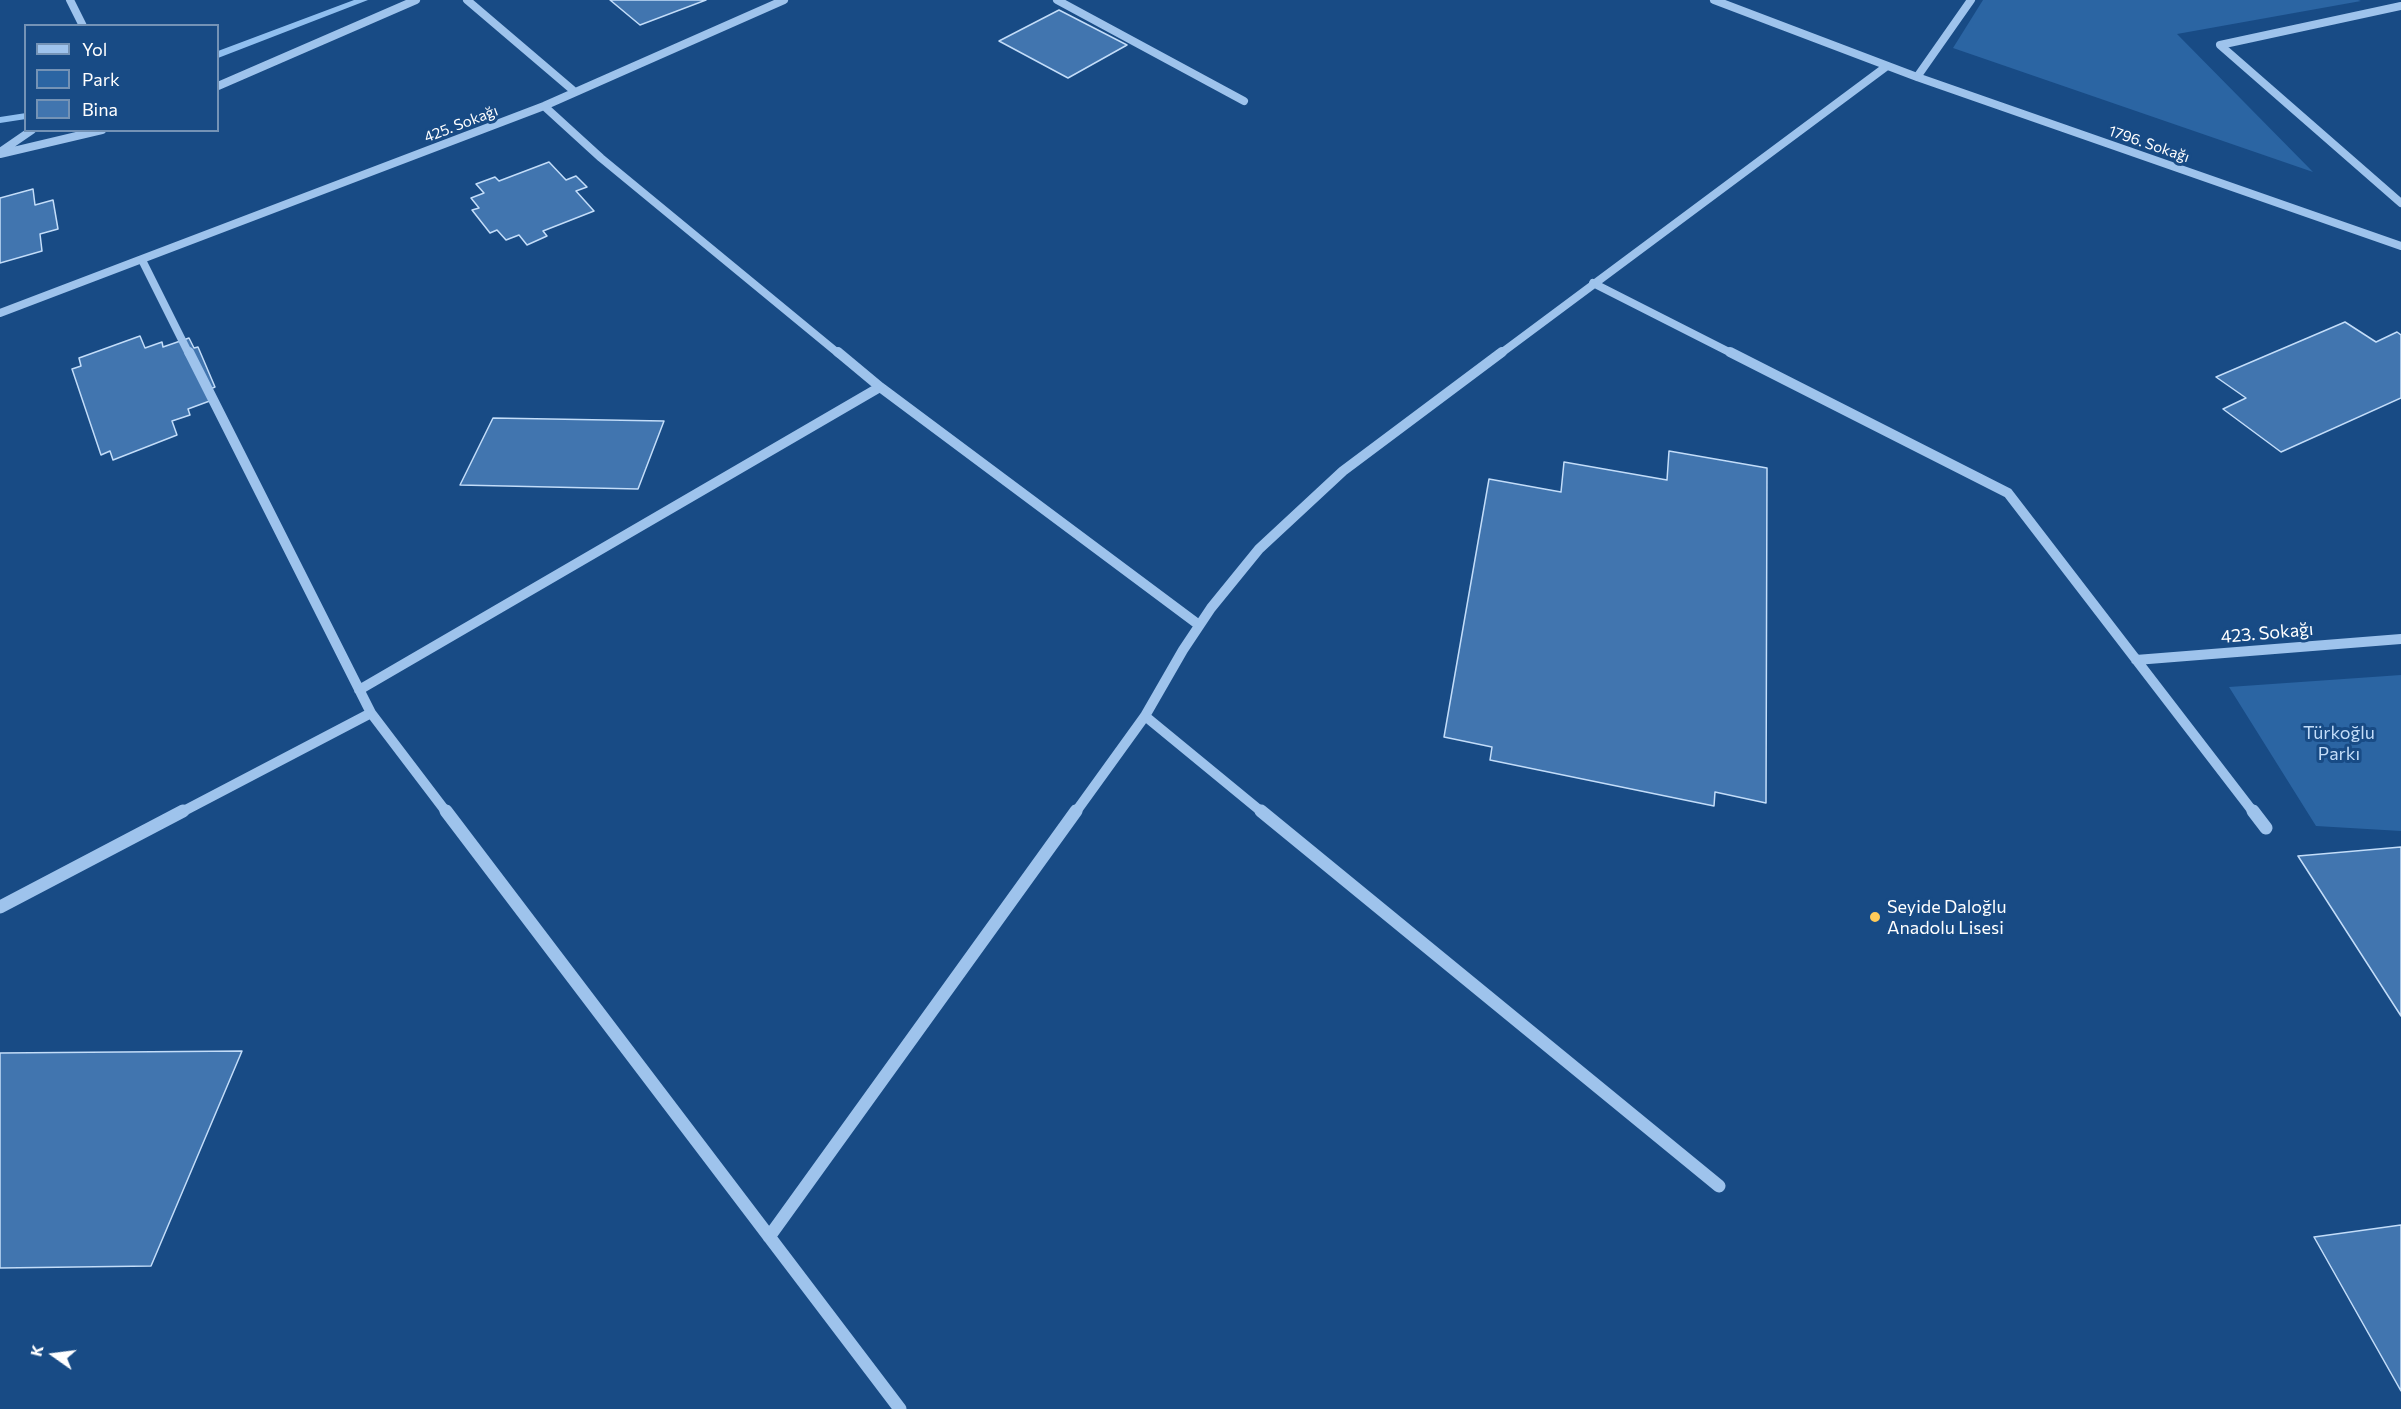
<!DOCTYPE html>
<meta charset="utf-8">
<style>
body{margin:0}
#map{position:relative;width:2401px;height:1409px;overflow:hidden;background:#184b85;font-family:Commissioner,sans-serif}
canvas{display:block}
.legend{position:absolute;left:24px;top:24px;width:195px;height:108px;box-sizing:border-box;background:#184b85;border:2px solid #7493b6;margin:0;padding:8px 10px;list-style:none;font-size:18px;color:#fff}
.legend li{display:flex;align-items:center;gap:12px;height:30px}
.legend b{width:30px;border:2px solid #7493b6}
.north{position:absolute;left:24px;top:1325px;width:60px;height:60px;-webkit-text-stroke:4px #184b85;paint-order:stroke;rotate:284deg;font-size:16px;font-weight:700;line-height:24px;text-align:center;color:#fff}
.north::after{content:'';display:block;margin:auto;width:21px;height:27px;background:#fff;clip-path:polygon(50% 0,100% 100%,50% 72%,0 100%)}
</style>
<div id="map">
<canvas width="2401" height="1409"></canvas>
<ul class="legend">
<li><b style="height:8px;background:#9ec3ec"></b>Yol</li>
<li><b style="height:16px;background:#2b65a3"></b>Park</li>
<li><b style="height:16px;background:#4175af"></b>Bina</li>
</ul>
<div class="north">K</div>
</div>
<script>
const ctx = document.querySelector('canvas').getContext('2d');
ctx.lineJoin = 'round';
function fill(path, color) {
  ctx.fillStyle = color;
  ctx.fill(path, 'evenodd');
}
function strokePath(path, color, width, dash) {
  ctx.strokeStyle = color;
  ctx.lineWidth = width;
  ctx.lineCap = dash ? 'butt' : 'round';
  ctx.setLineDash(dash || []);
  ctx.stroke(path);
}
function write(font, color, halo, rows, align = 'center') {
  ctx.font = font + ' Commissioner,sans-serif';
  ctx.lineWidth = 6;
  ctx.setLineDash([]);
  ctx.textBaseline = 'middle';
  ctx.strokeStyle = halo;
  ctx.fillStyle = color;
  for (const [text, x, y, turn = 0] of rows) {
    ctx.save();
    ctx.translate(x, y);
    ctx.rotate((+turn || 0) * Math.PI / 180);
    ctx.textAlign = isNaN(turn) ? turn : align;
    if (halo) ctx.strokeText(text, 0, 0);
    ctx.fillText(text, 0, 0);
    ctx.restore();
  }
}
const green = new Path2D(`
 M1983 0H2358L2361 1 2177 34 2313 172 1953 48Z
 M2401 675V831L2316 826 2229 687Z`);
const stream = new Path2D(`
 M354 0H368L218 58V51Z
 M26 113V119L0 123V117Z`);
const building = new Path2D(`
 M610 0H706L640 25Z
 M1059 10 1127 45 1068 78 999 41Z
 M549 162 566 180 576 176 587 187 576 191 594 211 543 231 547 236 527 245 519 235 506 240 497 230 490 233 472 210 479 208 471 198 484 193 476 184 495 177 499 181Z
 M33 189 35 205 53 200 58 229 40 234 42 251 0 263V198Z
 M2345 322 2376 342 2397 332 2401 335V398L2281 452 2223 409 2246 398 2216 377Z
 M140 336 145 348 162 342 163 347 189 338 194 348 198 347 215 387 210 389 215 399 188 409 190 415 172 421 177 435 113 460 110 451 101 455 72 369 81 366 79 358Z
 M493 418 664 421 638 489 460 485Z
 M1669 451 1767 468 1766 803 1715 792 1714 806 1490 760 1492 747 1444 737 1489 479 1561 492 1564 462 1667 480Z
 M2401 847V1016L2298 856Z
 M242 1051 151 1266 0 1268V1053Z
 M2401 1225V1391L2314 1237Z`);
const minorFar2 = new Path2D(`
 M70 0 83 26
 M467 0 575 92
 M1057 0 1244 101
 M1714 0 1917 77 2401 246
 M2401 6 2220 45 2401 203
 M1917 77 1971 0
 M218 86 416 0
 M544 106 601 158 839 354
 M0 152 32 130
 M0 154 102 130
 M142 260 189 354
 M1593 283 1733 354
 M0 313 544 106 784 0
 M1500 354 1887 66`);
const minorFar1 = new Path2D(`
 M189 352 371 713 447 813
 M838 352 880 387 1199 625
 M1730 352 2008 493 2254 813
 M2136 660 2401 639
 M359 690 880 387
 M1145 716 1263 813
 M180 813 371 713
 M1075 813 1145 716 1183 650 1211 608 1259 549 1343 471 1502 352`);
const minor = new Path2D(`
 M446 811 900 1409
 M1261 811 1719 1186
 M2253 811 2266 828
 M0 907 183 811
 M769 1237 1076 811`);
const markers = [
 [1875,917,6,"#ffcb59"]
];
const farStreetnames = [
 ["425. Sokağı",461,124,-21],
 ["1796. Sokağı",2149,144,19]
];
const streetNames = [
 ["423. Sokağı",2267,633,-5]
];
const parkNames = [
 ["Türkoğlu",2339,733],
 ["Parkı",2339,754]
];
const poiNames = [
 ["Seyide Daloğlu",1887,907],
 ["Anadolu Lisesi",1887,928]
];
fill(green, '#2b65a3');
fill(stream, '#90bfef');
fill(building, '#4175af');
strokePath(building, '#c3ddf9', 1.5);
strokePath(minorFar2, '#9ec3ec', 8);
strokePath(minorFar1, '#9ec3ec', 10);
strokePath(minor, '#9ec3ec', 13);
for (const [x, y, r, color] of markers) {
  const dot = new Path2D();
  dot.arc(x, y, r, 0, 2 * Math.PI);
  ctx.fillStyle = color;
  ctx.fill(dot);
  strokePath(dot, '#184b85', 2);
}
write('15px', '#fff', '#184b85', farStreetnames);
write('18px', '#fff', '#184b85', streetNames);
write('18px', '#c3ddf9', '#184b85', parkNames);
write('18px', '#fff', '#184b85', poiNames, 'left');
</script>
